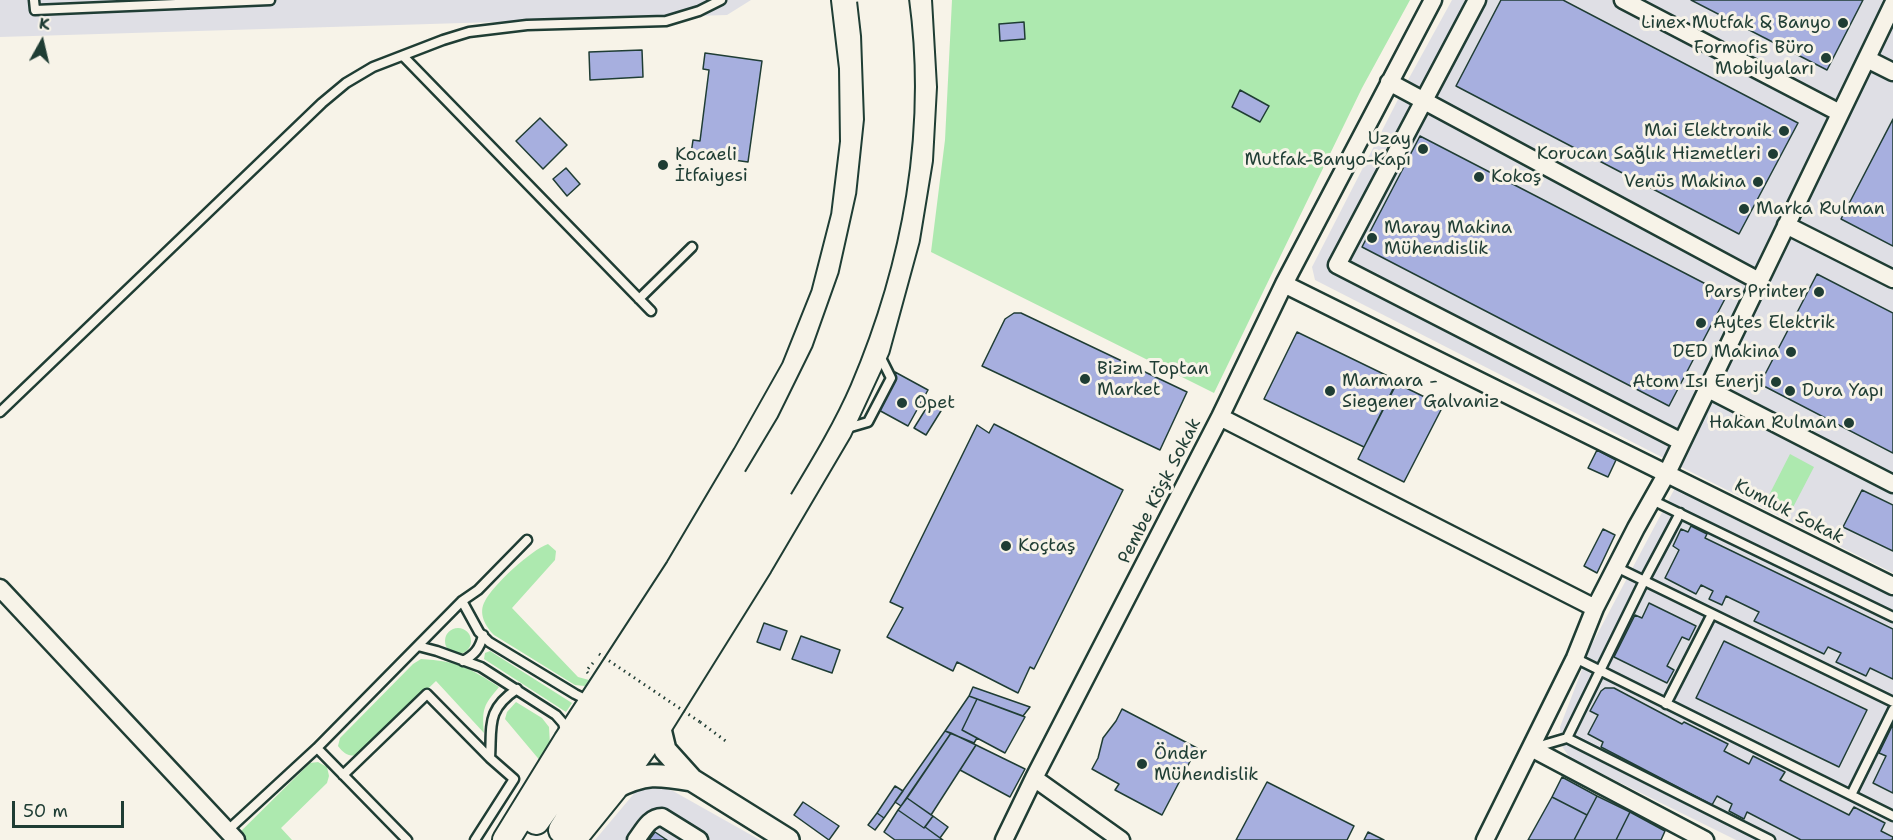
<!DOCTYPE html>
<meta charset="utf-8">
<style>
body{margin:0}
#map{position:relative;width:1893px;height:840px;overflow:hidden;background:#f7f3e8;font-family:"Shantell Sans",sans-serif}
canvas{display:block}
.north{position:absolute;left:12px;top:12px;width:60px;height:60px;-webkit-text-stroke:4px #f7f3e8;paint-order:stroke;rotate:8deg;font-size:16px;font-weight:700;line-height:24px;text-align:center;color:#1f3d34}
.north::after{content:'';display:block;margin:auto;width:21px;height:27px;background:#1f3d34;clip-path:polygon(50% 0,100% 100%,50% 72%,0 100%)}
.scale{position:absolute;left:12px;top:801px;width:112px;height:27px;box-sizing:border-box;border:3px solid #1f3d34;border-top:0;padding-left:8px;font-size:18px;line-height:21px;white-space:nowrap;color:#1f3d34;-webkit-text-stroke:4px #f7f3e8;paint-order:stroke}
</style>
<div id="map">
<canvas width="1893" height="840"></canvas>
<div class="north">K</div>
<div class="scale">50 m</div>
</div>
<script>
const ctx = document.querySelector('canvas').getContext('2d');
ctx.lineJoin = 'round';
function fill(path, color) {
  ctx.fillStyle = color;
  ctx.fill(path, 'evenodd');
}
function strokePath(path, color, width, dash) {
  ctx.strokeStyle = color;
  ctx.lineWidth = width;
  ctx.lineCap = dash ? 'butt' : 'round';
  ctx.setLineDash(dash || []);
  ctx.stroke(path);
}
function write(font, color, halo, rows, align = 'center') {
  ctx.font = font + ' "Shantell Sans",sans-serif';
  ctx.lineWidth = 6;
  ctx.setLineDash([]);
  ctx.textBaseline = 'middle';
  ctx.strokeStyle = halo;
  ctx.fillStyle = color;
  for (const [text, x, y, turn = 0] of rows) {
    ctx.save();
    ctx.translate(x, y);
    ctx.rotate((+turn || 0) * Math.PI / 180);
    ctx.textAlign = isNaN(turn) ? turn : align;
    if (halo) ctx.strokeText(text, 0, 0);
    ctx.fillText(text, 0, 0);
    ctx.restore();
  }
}
const built = new Path2D(`
 M0 0H751L727 15 0 37Z
 M1452 0H1893V573L1687 470 1315 280 1312 267 1408 80Z
 M1675 488 1893 595V840H1736L1570 758 1561 745 1560 727 1591 646Z
 M655 785 673 791 760 840H595L637 790Z`);
const green = new Path2D(`
 M952 0H1410L1362 88 1214 393 931 252 945 140Z
 M1790 454 1814 467 1788 517 1764 505Z
 M548 544 556 551 555 560 512 608 578 677 589 680 585 686 575 685 494 635C485 626 478 613 485 601 493 585 531 550 548 544Z
 M445 641a13 13 0 1 1 26 0a13 13 0 1 1-26 0Z
 M490 651 572 703 566 712 484 659 485 653Z
 M421 659C457 661 470 668 499 687 483 706 482 709 484 733L436 681 359 755C349 757 344 754 338 746L340 738 413 664Z
 M516 702 542 718 549 727 550 745 542 763 505 719 507 712Z
 M318 762 327 767 329 776 327 783 281 828 292 840H236L234 838 310 763Z`);
const building = new Path2D(`
 M1501 0H1563L1798 123 1739 234 1456 86Z
 M1691 0H1863L1827 70Z
 M1024 22 1025 39 1000 41 999 24Z
 M642 50 643 77 590 80 589 52Z
 M705 53 762 61 748 162 691 154 693 140 700 141 709 70 703 69Z
 M1240 90 1269 106 1260 122 1232 107Z
 M540 118 567 145 543 169 516 141Z
 M1893 119V246L1841 219Z
 M1420 136 1727 295 1669 406 1362 247Z
 M566 168 580 184 567 196 553 179Z
 M1817 274 1893 313V453L1760 384Z
 M1014 313H1021L1187 392 1160 450 982 366 1005 319Z
 M1297 332 1398 381 1364 447 1264 399Z
 M895 372 928 390 908 426 875 408Z
 M1396 383 1443 406 1404 482 1358 459Z
 M932 399 944 406 926 435 914 428Z
 M994 424 1123 490 1034 669 1030 667 1018 693 957 662 953 671 887 637 903 608 890 602 977 425 989 433Z
 M1597 450 1616 460 1608 477 1588 468Z
 M1862 490 1893 505V551L1843 527Z
 M1691 526 1707 534 1705 538 1893 629V679L1870 668 1866 676 1836 662 1841 653 1828 647 1824 654 1754 621 1759 612 1726 596 1722 605 1709 599 1713 591 1701 585 1696 594 1665 578 1679 550 1673 546 1681 529 1688 532Z
 M1603 529 1615 535 1597 573 1584 566Z
 M1649 603 1696 626 1689 640 1682 637 1667 666 1674 670 1667 683 1614 657 1635 615 1642 618Z
 M764 623 787 631 780 650 757 642Z
 M801 636 840 650 832 673 792 659Z
 M1724 641 1867 710 1839 767 1696 698Z
 M973 687 1030 707 1023 716 969 696Z
 M1605 688H1614L1682 724 1684 722 1728 744 1724 751 1749 764 1753 756 1785 772 1780 780 1849 815 1854 807 1885 823 1881 831 1893 837 1892 840H1801L1747 812 1744 819 1729 811 1732 804 1717 796 1712 805 1601 747 1603 742 1588 734 1598 715 1590 711 1601 691Z
 M969 696 977 699 962 730 977 738 974 743 945 731Z
 M977 699 1025 717 1005 753 962 730Z
 M1122 709 1197 748 1162 815 1115 790 1119 784 1092 769 1098 758 1103 738 1116 721Z
 M1893 724V793L1873 783 1886 756 1879 753Z
 M945 731 951 733 901 806 895 802Z
 M951 733 976 745 931 815 907 798Z
 M976 745 1025 769 1010 797 960 770Z
 M1562 777 1597 796 1587 815 1552 797Z
 M1267 782 1354 826 1347 840H1236Z
 M895 786 903 791 884 818 877 813Z
 M1597 796 1630 812 1616 840H1574Z
 M1552 797 1587 815 1574 840H1528Z
 M907 798 933 816 924 828 898 810Z
 M803 802 839 826 829 840 794 815Z
 M898 810 924 828 925 827 943 840H895L884 832Z
 M1630 812 1665 831 1661 840H1616Z
 M877 813 884 818 875 830 868 825Z
 M933 816 948 827 940 838 925 827Z
 M655 832 667 840H649Z
 M1368 832 1384 840H1364Z`);
const path = new Path2D(`
 M588 673 586 671 593 663
 M700 722 727 742`);
const service = new Path2D(`
 M34 0 35 10 270 0
 M403 56 651 311
 M639 299 692 247
 M0 412 322 103 346 83 373 67 443 40 469 32 527 25 666 21 699 11 721 0
 M844 429 868 422 891 378 879 354
 M1652 500 1893 617
 M1680 513 1644 581 1567 738 1770 840
 M1616 567 1893 702
 M462 601 479 632 489 642 575 694 583 698 591 699
 M418 646 437 651 481 667 556 715 563 723 566 733
 M1575 658 1893 816
 M463 661C474 655 480 649 483 635
 M1666 704 1712 614
 M317 748 407 840
 M1533 748 1567 738
 M343 775 427 694 490 758
 M1851 795 1893 710
 M227 831 317 748 462 601 478 590 527 540
 M475 840 514 779 490 758C492 725 486 710 517 689`);
const minor = new Path2D(`
 M1477 0 1337 265 1682 442
 M1623 0 1840 113
 M1867 59 1893 72
 M1389 82 1759 281
 M1786 225 1893 279
 M1284 284 1893 586
 M1708 389 1893 484
 M1220 417 1595 608
 M0 588 236 840
 M1531 748 1705 840
 M1034 778 1121 840
 M636 840C643 831 649 817 662 817L699 840
 M1004 840 1034 778 1220 417 1284 284 1433 0
 M1485 840 1575 658 1595 608 1636 528 1667 473 1893 4`);
const tertiary = new Path2D(`
 M659 725 665 750 692 780 788 840
 M614 788C646 772 657 774 692 780`);
const primary = new Path2D(`
 M536 821 575 766 684 602 757 479
 M562 830 708 604 779 487
 M506 840 567 741 679 569 746 456 795 369 825 294 845 216 854 142 853 68 845 0
 M572 840 614 788 659 725 759 565 838 431 876 349 906 239 919 160 923 87 918 0`);
const pathBridge = new Path2D(`
 M599 654 700 722`);
const primaryBridge = new Path2D(`
 M757 479 790 424 825 353 852 277 870 196 878 120 875 35 871 0
 M779 487C800 452 822 416 838 379 889 259 913 129 895 0`);
const markers = [
 [1843,23,6,"#1f3d34"],
 [1826,58,6,"#1f3d34"],
 [1784,131,6,"#1f3d34"],
 [1423,149,6,"#1f3d34"],
 [1773,154,6,"#1f3d34"],
 [663,165,6,"#1f3d34"],
 [1479,177,6,"#1f3d34"],
 [1758,182,6,"#1f3d34"],
 [1744,209,6,"#1f3d34"],
 [1372,238,6,"#1f3d34"],
 [1819,292,6,"#1f3d34"],
 [1701,323,6,"#1f3d34"],
 [1791,352,6,"#1f3d34"],
 [1085,379,6,"#1f3d34"],
 [1776,382,6,"#1f3d34"],
 [1330,391,6,"#1f3d34"],
 [1790,391,6,"#1f3d34"],
 [902,403,6,"#1f3d34"],
 [1849,423,6,"#1f3d34"],
 [1006,546,6,"#1f3d34"],
 [1142,764,6,"#1f3d34"]
];
const poiNames = [
 ["Linex Mutfak & Banyo",1831,23,"right"],
 ["Formofis Büro",1814,48,"right"],
 ["Mobilyaları",1814,69,"right"],
 ["Mai Elektronik",1772,131,"right"],
 ["Uzay",1411,139,"right"],
 ["Mutfak-Banyo-Kapı",1411,160,"right"],
 ["Korucan Sağlık Hizmetleri",1761,154,"right"],
 ["Kocaeli",675,155],
 ["İtfaiyesi",675,176],
 ["Kokoş",1491,177],
 ["Venüs Makina",1746,182,"right"],
 ["Marka Rulman",1756,209],
 ["Maray Makina",1384,228],
 ["Mühendislik",1384,249],
 ["Pars Printer",1807,292,"right"],
 ["Aytes Elektrik",1713,323],
 ["DED Makina",1779,352,"right"],
 ["Bizim Toptan",1097,369],
 ["Market",1097,390],
 ["Marmara -",1342,381],
 ["Siegener Galvaniz",1342,402],
 ["Atom Isı Enerji",1764,382,"right"],
 ["Dura Yapı",1802,391],
 ["Opet",914,403],
 ["Hakan Rulman",1837,423,"right"],
 ["Koçtaş",1018,546],
 ["Önder",1154,754],
 ["Mühendislik",1154,775]
];
const streetNames = [
 ["Pembe Köşk Sokak",1160,491,-63],
 ["Kumluk Sokak",1789,512,27]
];
fill(built, '#dfdfe5');
fill(green, '#ade9af');
fill(building, '#a7afdf');
strokePath(building, '#1f3d34', 1.5);
strokePath(service, '#1f3d34', 13);
strokePath(minor, '#1f3d34', 21);
strokePath(tertiary, '#1f3d34', 26);
strokePath(primary, '#1f3d34', 30);
strokePath(path, '#1f3d34', 3, [1.5, 4.5]);
strokePath(service, '#f7f3e8', 8);
strokePath(minor, '#f7f3e8', 16);
strokePath(tertiary, '#f7f3e8', 21);
strokePath(primary, '#f7f3e8', 26);
strokePath(primaryBridge, '#1f3d34', 30, []);
strokePath(pathBridge, '#1f3d34', 3, [1.5, 4.5]);
strokePath(primaryBridge, '#f7f3e8', 26);
for (const [x, y, r, color] of markers) {
  const dot = new Path2D();
  dot.arc(x, y, r, 0, 2 * Math.PI);
  ctx.fillStyle = color;
  ctx.fill(dot);
  strokePath(dot, '#f7f3e8', 2);
}
write('18px', '#1f3d34', '#f7f3e8', poiNames, 'left');
write('18px', '#1f3d34', '#f7f3e8', streetNames);
</script>
